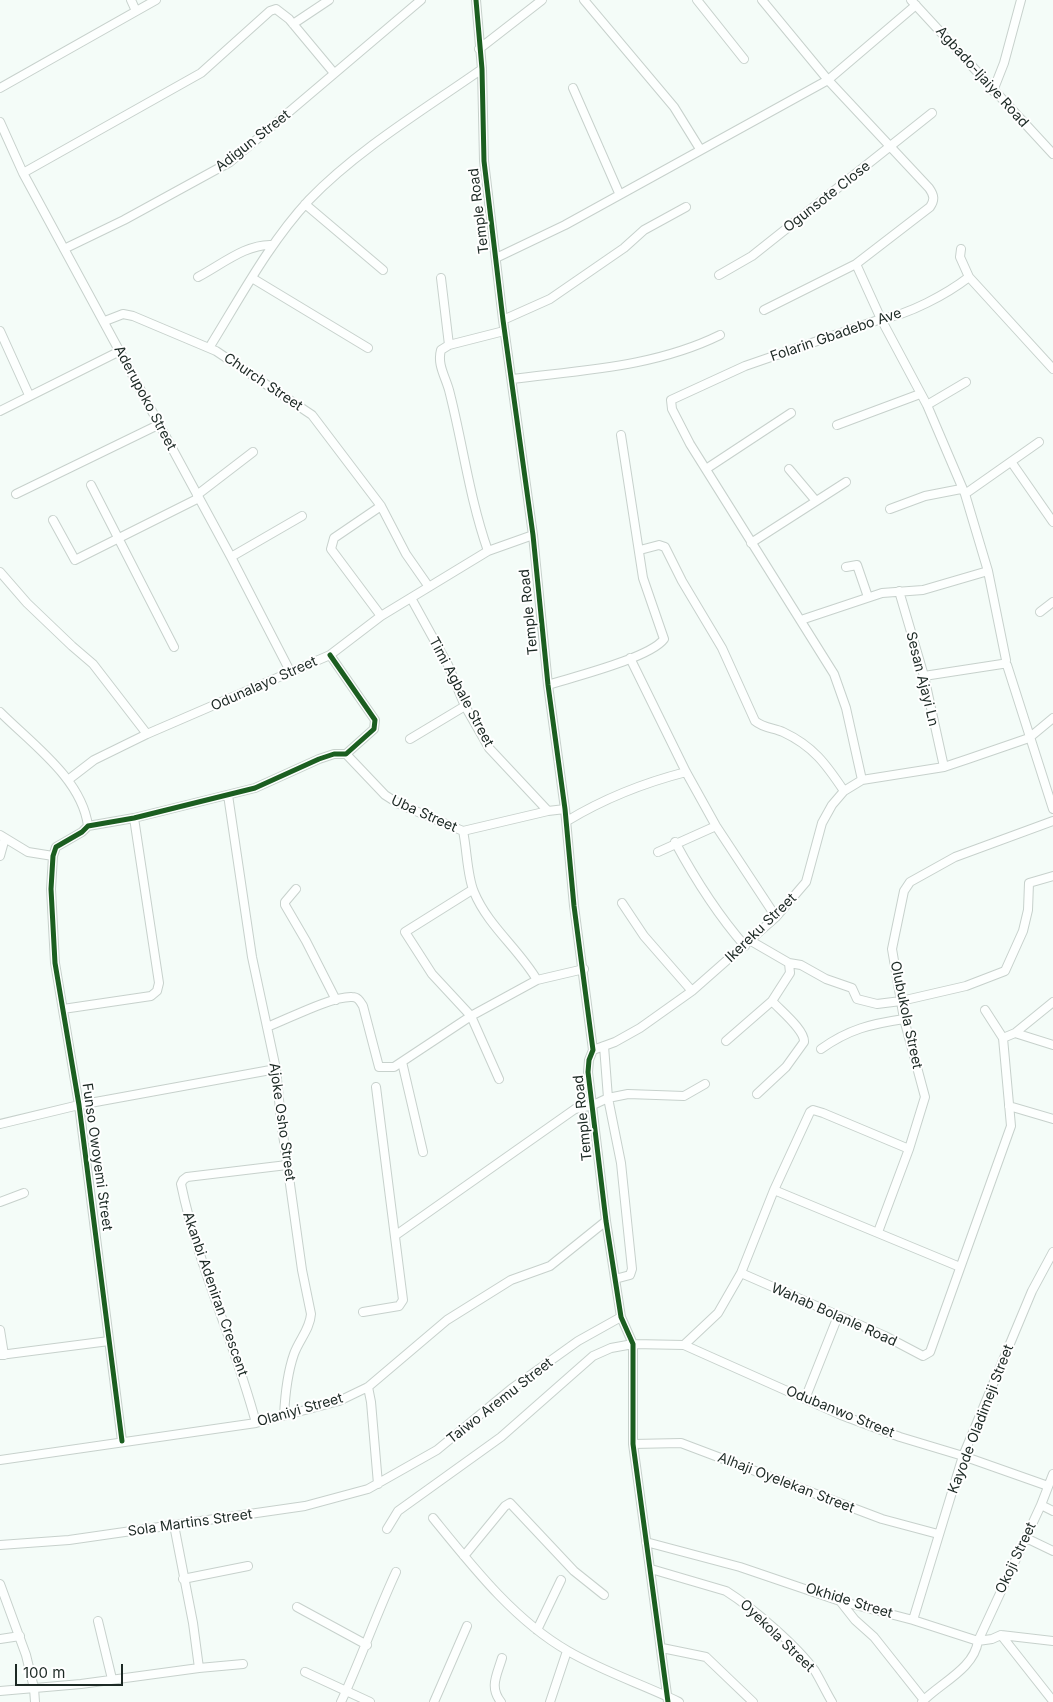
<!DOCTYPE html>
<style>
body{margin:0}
#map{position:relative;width:1053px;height:1702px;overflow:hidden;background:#f4fcf8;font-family:Inter,sans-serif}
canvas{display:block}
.scale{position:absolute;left:15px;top:1664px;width:108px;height:22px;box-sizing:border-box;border:2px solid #1c2924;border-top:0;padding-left:6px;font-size:15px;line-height:18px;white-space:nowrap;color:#1c2924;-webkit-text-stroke:4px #fff;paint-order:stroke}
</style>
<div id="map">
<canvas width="1053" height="1702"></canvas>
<div class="scale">100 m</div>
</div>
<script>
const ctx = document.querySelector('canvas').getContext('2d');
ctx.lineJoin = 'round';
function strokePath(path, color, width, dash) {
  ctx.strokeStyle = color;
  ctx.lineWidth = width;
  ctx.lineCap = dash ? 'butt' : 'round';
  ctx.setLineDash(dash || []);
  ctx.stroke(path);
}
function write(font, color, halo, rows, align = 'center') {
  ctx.font = font + ' Inter,sans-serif';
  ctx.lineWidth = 4;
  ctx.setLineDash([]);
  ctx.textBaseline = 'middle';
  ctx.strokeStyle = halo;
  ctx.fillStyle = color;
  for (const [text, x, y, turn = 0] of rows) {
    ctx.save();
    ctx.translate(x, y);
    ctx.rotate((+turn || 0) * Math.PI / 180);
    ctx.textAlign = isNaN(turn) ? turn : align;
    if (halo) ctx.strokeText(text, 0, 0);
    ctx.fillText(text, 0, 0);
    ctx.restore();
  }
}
const minor = new Path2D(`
 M131 0 136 11
 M476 0 482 69 484 161 503 320 533 535 548 685 565 809 574 906 593 1050 589 1060 588 1072 606 1221 621 1317 633 1344V1444L668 1702
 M584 0 674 107 700 149
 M697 0 744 59
 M762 0 828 80 929 188C934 195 935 200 930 207L856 264 764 310
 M911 0 1053 154
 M293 24 329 0
 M479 49 542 0
 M0 88 156 0
 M573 88 619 193
 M993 91 1004 63 1021 0
 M0 122 23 173 231 557 291 673
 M23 173 201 73 270 11 276 9 289 19 334 73
 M305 204 383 270
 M64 249 124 220 230 162 421 0
 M961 249 960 257 969 277
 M496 258 565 225 828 80 916 5
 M856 264 881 319 927 405 965 494 988 571 1006 660
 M719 275 752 256 932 113
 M198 277C221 265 247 243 273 245
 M252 278 368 348
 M441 278 449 345
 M503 320 550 299 624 248 644 230 686 207
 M105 321 123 314 133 316 216 351 312 415 381 506 406 554 429 587
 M0 331 29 395
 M209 348C240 298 269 243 309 200 357 150 425 109 482 69
 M512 379C583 370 655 367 720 335
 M927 405 966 382
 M0 411 120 351
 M837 425 920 394
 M1012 463 1053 522
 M706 469 791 413
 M789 469 816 501
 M91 485 174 647
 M16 494 158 425
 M965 494 1039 442
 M197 495 253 452
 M381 506 334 538 331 549 381 616
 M890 509 925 496 961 489
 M53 520 75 560 199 498
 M751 543 846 482
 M640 550 659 545 665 547 682 581 722 648 755 721C763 728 774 728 783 732 813 746 826 764 844 791
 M488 551C469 497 463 444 449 390 445 376 437 364 441 350L449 345 504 331
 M231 557 302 516
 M846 567 857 565 868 597
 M0 572 27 603 72 646 93 664 147 734
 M899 591 924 676 944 767
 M411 598 448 665 465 706 489 748 548 811 565 809
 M1040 612 1053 602
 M801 620 882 593 923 590 988 571
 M630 658 686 772 716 826 776 917
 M1007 665 1053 809
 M924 676 1002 664
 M548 685C573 677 650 658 664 639L643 578 621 435
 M0 712C32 744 82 779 88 826
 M410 739 465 706
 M346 754 385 795 399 804 463 831 548 811
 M68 780 94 760 147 734 330 655 381 616 488 551 533 535
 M862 780 846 708 834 674 690 444 672 409 671 400 745 366 881 319C908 315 947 294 969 277L1053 369
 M228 795 252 957 276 1069 281 1120 302 1270 311 1314C310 1329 299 1340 294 1354 287 1374 285 1395 284 1416
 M567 821C605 798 643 783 686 772
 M463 831C467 849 467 876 474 892 488 926 519 949 537 980
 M0 835 28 852 53 856
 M675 842C695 879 717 914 745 946
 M658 852 716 826
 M0 856 5 838
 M296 889 285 902V905L306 941 336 1000
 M472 890 405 932 432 974 471 1016 499 1079
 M622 903 644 936 692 991
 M789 963 801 965 826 979 852 988 857 999 877 1004 901 1001 966 986 1005 971 1023 931 1028 910 1029 883 1053 876
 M63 1009 151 996 157 991 159 983 134 818
 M267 1027C288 1019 332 996 352 997 358 997 360 1001 363 1006L379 1067H394L471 1016 537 980 584 969
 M1015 1033 1053 1045
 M1003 1038 1015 1033 1053 1002
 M726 1041 772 1001 790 973 789 963 751 941
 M604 1046 608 1098 621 1163 632 1269 630 1275 615 1279
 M821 1049C849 1029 871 1024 904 1019
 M593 1050 615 1042 640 1028 692 991 776 917 806 882 822 823 832 805 844 791 862 780 944 767 968 759 1029 738 1053 718
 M402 1062 423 1152
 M757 1094 786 1067 804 1042C805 1030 781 1011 772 1001
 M1009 1106 1053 1119
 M0 1124 79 1105 276 1069
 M774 1190 960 1267
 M0 1202 24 1193
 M878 1232 909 1149 925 1097 904 1019 892 949 904 891 910 882 955 857 1053 821
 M396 1235 575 1109 593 1105 608 1098 628 1094 684 1096 705 1084
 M741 1273 885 1336 923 1356 930 1352 1011 1126 1003 1038 985 1010
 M363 1312 399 1306 403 1300 376 1087
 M0 1330 4 1355
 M684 1345 718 1313 741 1273 774 1190 810 1112 813 1110 823 1113 909 1149
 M0 1355 109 1341
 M368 1387 371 1402 378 1484
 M805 1399 838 1316
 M256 1423C235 1343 198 1266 181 1184L183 1180 187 1177 287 1165
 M122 1441 79 1105 55 963 51 889 53 856 56 847 82 832 88 826 134 818 255 788 319 759 334 754H346L374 729 375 720 330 655
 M633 1444 681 1443 882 1519 938 1534
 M0 1460 256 1423 339 1401 368 1387 447 1320 511 1280 550 1266 606 1221
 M1041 1505 1053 1511
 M433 1518C472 1566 514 1620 568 1651 604 1672 642 1684 679 1702
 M174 1525 193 1623 199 1668
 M387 1529 398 1511 501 1437 593 1356 611 1348 633 1344 684 1345 841 1415 900 1437 963 1456 1048 1486
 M1026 1538 1053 1551
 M646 1542 740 1567 840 1601 913 1620 978 1641 992 1639 1001 1635 1053 1641
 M0 1545 69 1540 305 1506 368 1489 437 1450 511 1389 578 1341 621 1317
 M464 1556 505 1506 510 1503 574 1571 604 1595
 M651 1569 726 1591C753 1608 797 1646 815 1671 821 1681 826 1692 832 1702
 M183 1579 248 1566
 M0 1584 26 1655 34 1688 35 1702
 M840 1601 855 1620 874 1637 924 1700
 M297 1607 367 1645
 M913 1620 963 1456 1032 1291 1053 1252
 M98 1621 112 1679
 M537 1630 561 1580
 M1001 1635 1053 1701
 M0 1639 20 1636
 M662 1648 706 1657 753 1702
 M305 1672 370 1702
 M0 1691 81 1684 199 1668 243 1664
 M341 1702C361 1659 376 1615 396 1572
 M434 1702 467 1626
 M501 1702C489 1687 497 1675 502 1658
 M550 1702 567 1651
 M922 1702C940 1683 974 1669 978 1641L1041 1505 1053 1474`);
const cycleway = new Path2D(`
 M476 0 482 69 484 161 503 320 533 535 548 685 565 809 574 906 593 1050 589 1060 588 1072 606 1221 621 1317 633 1344V1444L668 1702
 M122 1441 79 1105 55 963 51 889 53 856 56 847 82 832 88 826 134 818 255 788 319 759 334 754H346L374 729 375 720 330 655`);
const streetNames = [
 ["Agbado-Ijaiye Road",982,77,48],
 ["Adigun Street",253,141,-38],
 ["Ogunsote Close",827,197,-38],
 ["Temple Road",479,211,-97],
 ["Folarin Gbadebo Ave",836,335,-19],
 ["Church Street",263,382,34],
 ["Aderupoko Street",145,398,62],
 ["Temple Road",529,612,-96],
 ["Sesan Ajayi Ln",922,679,76],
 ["Odunalayo Street",264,684,-24],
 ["Timi Agbale Street",461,692,62],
 ["Uba Street",424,814,24],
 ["Ikereku Street",761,928,-44],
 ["Olubukola Street",906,1015,78],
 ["Temple Road",583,1118,-96],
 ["Ajoke Osho Street",282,1122,82],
 ["Funso Owoyemi Street",97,1157,82],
 ["Akanbi Adeniran Crescent",215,1294,71],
 ["Wahab Bolanle Road",834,1315,24],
 ["Taiwo Aremu Street",500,1401,-38],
 ["Olaniyi Street",300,1410,-16],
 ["Odubanwo Street",840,1412,22],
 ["Kayode Oladimeji Street",981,1419,-69],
 ["Alhaji Oyelekan Street",786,1483,21],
 ["Sola Martins Street",190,1523,-8],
 ["Okoji Street",1016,1558,-65],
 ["Okhide Street",849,1601,17],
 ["Oyekola Street",777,1636,44]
];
strokePath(minor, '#c7d1cc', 10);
strokePath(minor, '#fdfffe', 8);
strokePath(cycleway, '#1b5e20', 5);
write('14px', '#1c2924', '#fff', streetNames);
</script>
